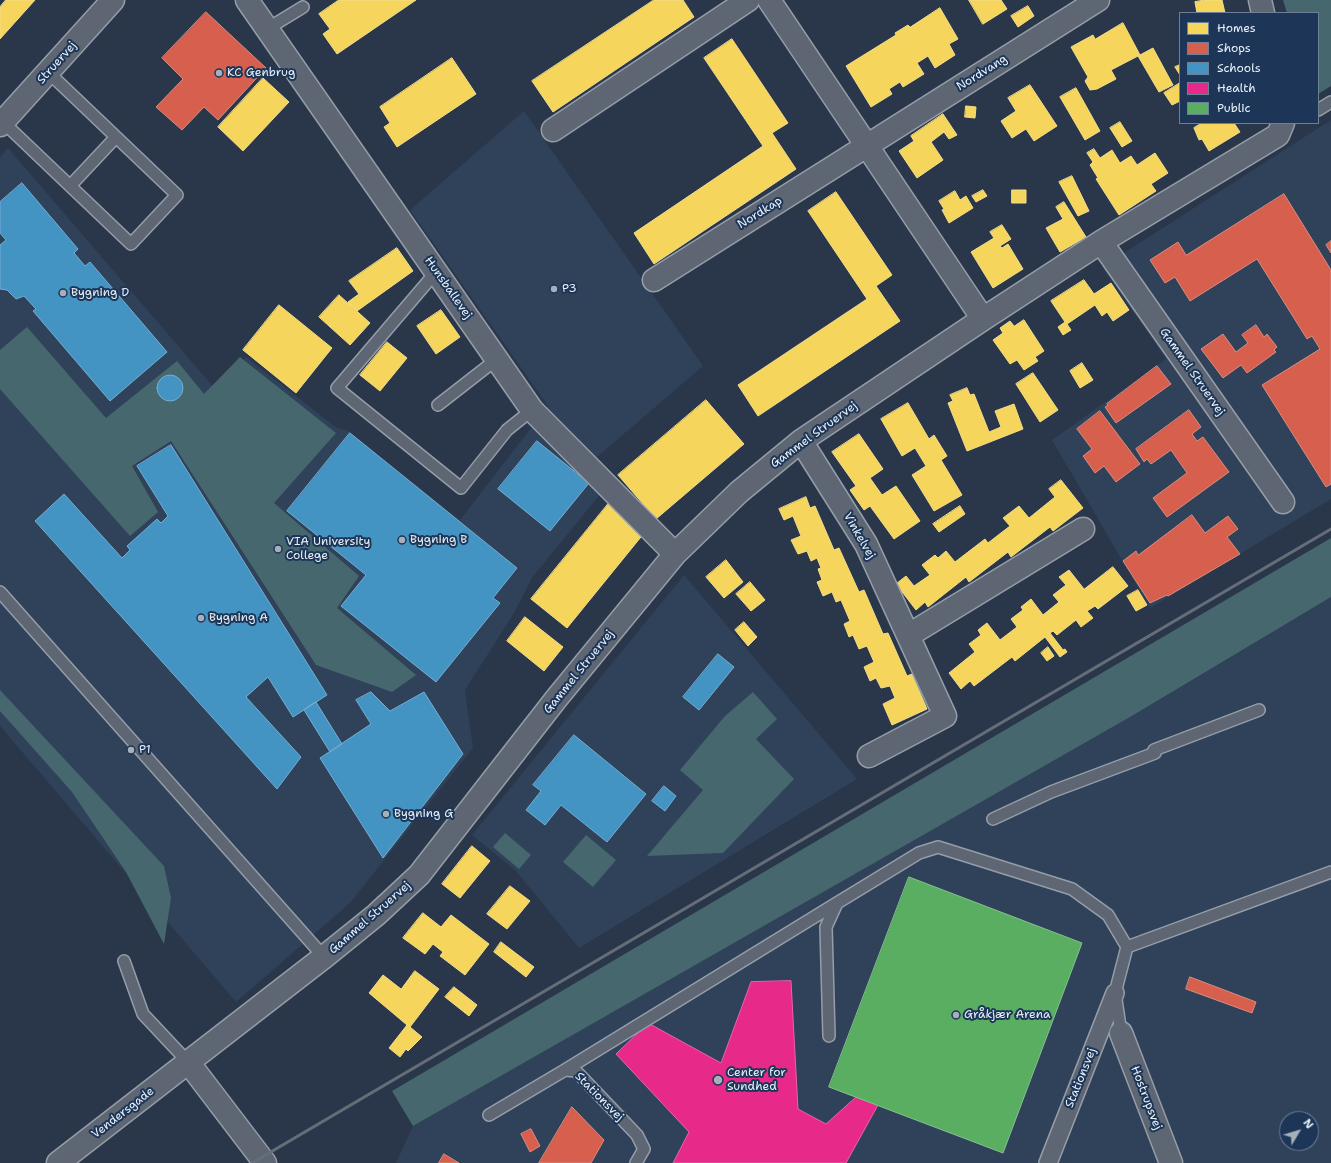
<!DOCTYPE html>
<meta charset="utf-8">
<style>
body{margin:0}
#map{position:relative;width:1331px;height:1163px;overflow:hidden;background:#2a374a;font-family:"Shantell Sans",sans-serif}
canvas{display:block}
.legend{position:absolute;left:1179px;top:12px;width:140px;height:112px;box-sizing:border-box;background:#1d3557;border:1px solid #6e8097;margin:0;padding:5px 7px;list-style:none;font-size:12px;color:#e8f1f8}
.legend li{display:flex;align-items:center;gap:8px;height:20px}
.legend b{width:20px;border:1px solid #6e8097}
.north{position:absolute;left:1279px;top:1111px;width:40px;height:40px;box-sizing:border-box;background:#1d3557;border:1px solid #6e8097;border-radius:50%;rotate:52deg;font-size:11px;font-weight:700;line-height:16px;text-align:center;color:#e8f1f8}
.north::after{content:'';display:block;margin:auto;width:14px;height:18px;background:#a6b0bb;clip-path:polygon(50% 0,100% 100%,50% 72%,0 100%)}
</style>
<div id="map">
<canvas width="1331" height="1163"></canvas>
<ul class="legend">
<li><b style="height:11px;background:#f6d55c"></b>Homes</li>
<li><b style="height:11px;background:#d6604d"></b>Shops</li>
<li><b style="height:11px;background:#4393c3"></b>Schools</li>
<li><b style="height:11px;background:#e7298a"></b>Health</li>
<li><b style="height:11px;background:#5aae61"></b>Public</li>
</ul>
<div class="north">N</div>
</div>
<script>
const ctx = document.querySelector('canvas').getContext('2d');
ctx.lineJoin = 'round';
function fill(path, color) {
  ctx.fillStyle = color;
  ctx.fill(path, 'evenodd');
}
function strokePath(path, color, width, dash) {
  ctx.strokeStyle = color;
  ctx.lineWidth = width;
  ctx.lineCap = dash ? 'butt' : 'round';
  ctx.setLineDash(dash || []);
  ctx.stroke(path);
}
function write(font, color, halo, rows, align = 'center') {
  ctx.font = font + ' "Shantell Sans",sans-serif';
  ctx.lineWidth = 4;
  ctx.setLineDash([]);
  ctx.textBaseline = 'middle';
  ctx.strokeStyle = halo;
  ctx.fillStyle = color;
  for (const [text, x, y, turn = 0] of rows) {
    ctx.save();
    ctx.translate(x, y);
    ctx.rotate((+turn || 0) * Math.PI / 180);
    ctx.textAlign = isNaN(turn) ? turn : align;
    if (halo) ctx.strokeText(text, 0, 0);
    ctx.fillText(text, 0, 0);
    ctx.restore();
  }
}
const built = new Path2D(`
 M524 111 703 366 597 457 615 476 532 578 514 613 465 690 473 748 350 903 236 1002 0 726V157L8 148 216 390 246 357 337 428 348 431 460 520 548 406 410 210Z
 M1331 120V499L1150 608 1052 440 1166 359 1102 267Z
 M684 575 857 779 579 948 516 871 472 835Z
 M1331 597V1163H396L413 1126ZM1287 1119H1311V1143H1287Z`);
const green = new Path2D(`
 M1283 0H1331V86L1318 94V13H1287Z
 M27 327 106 418 177 361 204 394 240 357 336 433 274 503 359 576 337 608 416 675 392 692 316 665 171 441 132 466 158 512 130 536 0 389V350Z
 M1331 538V597L1130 717 413 1126 392 1091Z
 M0 690 164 866 171 898 164 944 126 872 72 792 0 711Z
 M753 692 777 719 756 739 794 779 723 853 647 856 703 790 680 770 725 716Z
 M505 833 531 855 519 869 493 847Z
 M586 835 616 860 593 887 563 862Z`);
const homes = new Path2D(`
 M6 0H35L0 39V7Z
 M339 0H416L337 54 323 34 330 29 319 14Z
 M654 0H683L694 17 553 112 532 81Z
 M969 0H1001L1007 9 983 24Z
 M1205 0H1222L1225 13H1197L1195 2Z
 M1028 6 1034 16 1018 27 1011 16Z
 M940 8 958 39 949 44 955 55 935 68 928 56 917 63 924 74 903 87 900 82 889 89 892 94 871 107 846 66 896 35 895 33 908 25 910 27Z
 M1123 23 1140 55 1153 48 1173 85 1159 92 1138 56 1111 70 1116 79 1097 89 1090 90 1085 81 1088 77 1071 47 1093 35 1095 39Z
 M732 39 788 123 772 133 796 169 654 264 634 233 763 146 704 58Z
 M452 58 476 94 397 147 384 127 390 123 380 107Z
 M1180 65V75L1175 67Z
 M263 78 289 102 243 151 218 127Z
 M1180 83V101L1172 105 1164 93Z
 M1030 85 1057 126 1034 141 1026 129 1012 138 1001 121 1016 111 1008 98Z
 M1076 88 1100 131 1085 140 1060 97Z
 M966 106 976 107 975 118 965 117Z
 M943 114 957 135 949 139 944 132 931 142 943 160 917 178 899 151 914 141 911 136Z
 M1120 122 1132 141 1122 147 1110 128Z
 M1202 123H1234L1240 132 1209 151 1202 139 1199 140 1194 128Z
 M1094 149 1100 158 1112 150 1120 163 1131 156 1137 165 1155 153 1168 173 1151 184 1156 191 1119 215 1096 179 1098 178 1090 165 1093 162 1087 153Z
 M1072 176 1089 211 1078 216 1059 182Z
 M983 190 987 196 976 202 972 196Z
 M1012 190H1026V203H1012Z
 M955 191 960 200 966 196 973 208 949 223 942 210 944 209 939 201Z
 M836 192 892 275 876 286 900 321 758 416 738 385 867 299 808 211Z
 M1064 202 1086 237 1060 252 1046 228 1063 219 1056 207Z
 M1002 225 1011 239 1000 246 1002 248 1008 244 1023 269 993 288 971 252 994 238 990 232Z
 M397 248 413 271 357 311 348 302 359 294 349 281Z
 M1084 280 1094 294 1111 283 1129 310 1113 321 1107 312 1102 316 1095 305 1067 324 1071 330 1063 335 1058 327 1065 322 1051 301Z
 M339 295 370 323 350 345 319 317Z
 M279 305 332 348 296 393 243 350Z
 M441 310 460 337 436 354 417 326Z
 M1024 320 1044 351 1035 357 1038 361 1024 370 1017 360 1010 364 993 340 1003 333 1000 328 1010 321 1014 326Z
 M387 342 407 358 380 391 360 375Z
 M1082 363 1093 380 1080 388 1070 371Z
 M1033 373 1058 410 1040 422 1016 384Z
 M967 388 970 395 974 394 989 432 1001 427 995 411 1014 404 1023 429 967 451 948 403 953 401 950 395Z
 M706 400 744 444 656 519 618 475Z
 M908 403 929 439 934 435 947 456 941 460 962 495 934 511 912 475 926 466 915 448 902 456 881 419Z
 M859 434 883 469 870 478 882 495 896 486 920 521 894 539 870 506 864 510 850 490 856 486 832 452Z
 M1061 480 1083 508 1053 531 1050 527 1011 557 1008 552 969 582 966 577 928 607 925 602 916 610 896 584 906 576 914 586 930 575 922 565 935 555 938 558 946 551 955 562 985 539 988 543 1010 526 1003 518 1019 506 1029 518 1055 497 1049 489Z
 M806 497 810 508 815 506 834 550 839 548 859 592 864 590 883 634 888 633 907 676 912 674 927 709 892 725 883 704 895 698 890 686 881 688 876 678 870 681 864 667 874 662 867 646 859 649 853 635 849 637 844 624 850 621 841 600 836 602 832 592 823 596 817 582 822 580 818 569 821 568 817 558 811 561 807 551 798 554 791 540 801 536 793 516 784 520 779 509Z
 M609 503 645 532 567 628 531 599Z
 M960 506 965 514 939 532 933 524Z
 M726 560 743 582 724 598 706 577Z
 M1113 567 1128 586 1098 609 1095 606 1087 611 1093 618 1081 627 1076 620 1057 635 1053 631 1050 633 1063 650 1065 649 1067 652 1060 657 1045 637 1015 661 1012 657 974 686 970 681 961 689 949 673 975 652 969 644 981 635 978 630 987 623 1000 640 1017 627 1011 619 1023 610 1021 607 1031 599 1043 615 1059 602 1053 595 1066 585 1059 577 1069 570 1084 589Z
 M750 582 765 600 751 611 736 594Z
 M1138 590 1147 605 1136 611 1127 596Z
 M525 617 563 647 544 671 507 641Z
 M744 622 757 637 748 646 735 630Z
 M1048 647 1054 656 1047 661 1041 653Z
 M472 846 490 861 460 898 442 884Z
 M510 886 530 901 507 929 487 914Z
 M423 913 441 927 451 915 489 944 465 975 440 956 443 952 433 944 425 954 403 938Z
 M501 942 534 967 526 977 494 952Z
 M415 971 439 989 410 1027 422 1037 408 1051 406 1049 400 1057 389 1048 407 1025 369 993 383 975 401 989Z
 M454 987 477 1005 469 1016 445 997Z`);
const shops = new Path2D(`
 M206 12 266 68 218 120 204 107 182 130 156 107 183 79 162 58Z
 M1284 194 1331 270V484L1326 487 1262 385 1320 349 1312 336 1307 339 1257 259 1190 301 1175 277 1165 283 1150 260 1178 242 1186 255Z
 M1331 241V253L1326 245Z
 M1256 325 1264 337 1267 334 1277 347 1274 350 1276 352 1247 373 1241 365 1223 378 1201 349 1223 334 1236 352 1248 343 1242 335Z
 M1157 366 1171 384 1116 423 1105 407 1108 405 1107 404Z
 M1189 410 1201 427 1192 434 1197 441 1203 437 1229 472 1167 517 1153 498 1187 473 1171 450 1151 464 1147 459 1144 462 1136 449Z
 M1100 411 1140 464 1116 482 1104 466 1095 473 1083 456 1092 449 1077 429Z
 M1192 515 1205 533 1228 516 1238 529 1227 537 1240 554 1168 596 1167 595 1150 603 1123 561 1136 551 1138 555Z
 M1190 977 1256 1002 1252 1013 1186 989Z
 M572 1107 604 1140 591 1163H539Z
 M531 1129 540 1146 530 1152 521 1134Z
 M444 1154 459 1163H439Z`);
const schools = new Path2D(`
 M22 183 78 249 74 253 85 266 90 262 167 352 110 401 33 311 36 309 24 296 16 299 7 290 0 289V245L6 240 0 233V202Z
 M157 388a13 13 0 1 1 26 0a13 13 0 1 1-26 0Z
 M350 433 517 568 493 598 500 603 436 682 341 606 366 575 287 511Z
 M537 441 589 483 550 531 498 489Z
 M171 445 327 695 293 717 268 677 246 697 301 757 277 789 35 521 64 494 122 558 130 550 127 546 157 519 161 523 168 516 137 466Z
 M718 654 734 667 699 710 683 697Z
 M371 692 390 711 424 692 463 754 383 858 320 758 371 724 356 700Z
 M316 702 342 744 330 752 304 710Z
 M574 735 646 794 607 842 561 805 545 825 526 810 541 791 533 785Z
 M664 786 676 796 665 811 652 801Z`);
const health = new Path2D(`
 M791 981 798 1109 826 1124 856 1097 878 1105 846 1163H673L689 1132 616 1054 648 1023 721 1063 751 982Z`);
const public = new Path2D(`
 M909 877 1082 943 1003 1153 829 1087Z`);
const service = new Path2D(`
 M267 29 303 7
 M1318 110 1331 102
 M3 122 131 244 177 195 48 72
 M70 186 116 137
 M436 272 337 388 461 488 507 430 532 410
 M438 405 497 359
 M0 592 324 957
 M1154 750 1259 710
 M993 819 1051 792 1155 753
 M124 961 143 1014 188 1062
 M1121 1033 1115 993 1127 947 1331 872
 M829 1036 826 927 837 903 919 853 938 847 1072 889 1108 915 1127 947
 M565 1070 837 903
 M489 1115 565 1070 576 1071 637 1135 644 1149 636 1163`);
const pedestrian = new Path2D(`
 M1048 1163 1115 993`);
const minor = new Path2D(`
 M247 0 532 410 675 554
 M769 0 983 319
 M1260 0 1263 13
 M553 130 748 0
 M1101 242 1283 502
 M654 280 1098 0
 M801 441 866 544 945 716 869 756
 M909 635 1083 529
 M1121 1033 1171 1163
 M188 1062 265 1163
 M58 1163 324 957 376 915 419 875 556 699 675 554 739 492 801 441 983 319 1101 242 1278 135 1283 123`);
const tertiary = new Path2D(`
 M0 125 113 0`);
const rail = new Path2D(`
 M252 1163 1331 529`);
const markers = [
 [219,73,4,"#a6b0bb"],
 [554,289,4,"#a6b0bb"],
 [63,293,4,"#a6b0bb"],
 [402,540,4,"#a6b0bb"],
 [278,549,4,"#a6b0bb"],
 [201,618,4,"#a6b0bb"],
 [131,750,4,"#a6b0bb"],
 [386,814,4,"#a6b0bb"],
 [956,1015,4,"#a6b0bb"],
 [718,1080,5,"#a6b0bb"]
];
const streetNames = [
 ["Struervej",57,63,-48],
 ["Nordvang",982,73,-32],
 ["Nordkap",760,213,-32],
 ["Hunsballevej",448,288,55],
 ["Gammel Struervej",1192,372,55],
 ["Gammel Struervej",814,435,-36],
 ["Vinkelvej",859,536,60],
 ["Gammel Struervej",579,672,-51],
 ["Gammel Struervej",370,918,-41],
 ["Stationsvej",1081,1078,-68],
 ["Stationsvej",599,1097,45],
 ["Hostrupsvej",1146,1098,69],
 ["Vendersgade",123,1113,-38]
];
const poiNames = [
 ["KC Genbrug",227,73],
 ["P3",562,289],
 ["Bygning D",71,293],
 ["Bygning B",410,540],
 ["VIA University",286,542],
 ["College",286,556],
 ["Bygning A",209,618],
 ["P1",139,750],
 ["Bygning G",394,814],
 ["Gråkjær Arena",964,1015],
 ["Center for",727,1073],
 ["Sundhed",727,1087]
];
fill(built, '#30415a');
fill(green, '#46676d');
fill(homes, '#f6d55c');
strokePath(homes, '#f2dd8b', 1);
fill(shops, '#d6604d');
strokePath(shops, '#db8c80', 1);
fill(schools, '#4393c3');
strokePath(schools, '#74afd3', 1);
fill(health, '#e7298a');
strokePath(health, '#e765ab', 1);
fill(public, '#5aae61');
strokePath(public, '#85c28e', 1);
strokePath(service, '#959da7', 14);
strokePath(pedestrian, '#959da7', 20);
strokePath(minor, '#959da7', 25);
strokePath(tertiary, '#959da7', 25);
strokePath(service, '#5d6672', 11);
strokePath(pedestrian, '#5d6672', 17);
strokePath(minor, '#5d6672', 22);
strokePath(tertiary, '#5d6672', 22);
strokePath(rail, '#656d78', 3);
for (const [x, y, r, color] of markers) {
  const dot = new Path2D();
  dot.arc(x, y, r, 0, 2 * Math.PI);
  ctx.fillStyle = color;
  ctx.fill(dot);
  strokePath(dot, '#1d3557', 1.5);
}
write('12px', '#e8f1f8', '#1d3557', streetNames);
write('12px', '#e8f1f8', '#1d3557', poiNames, 'left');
</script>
